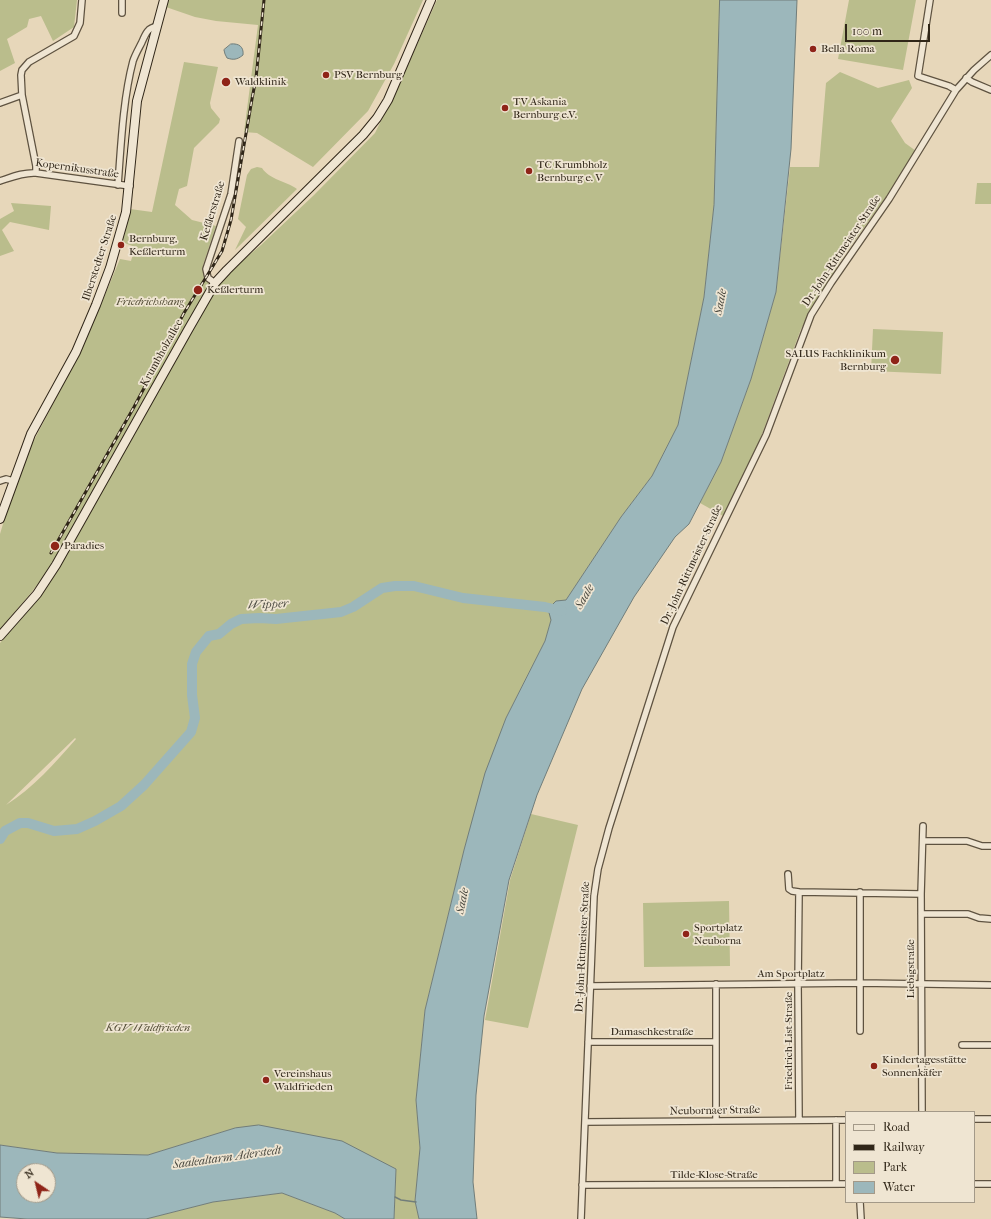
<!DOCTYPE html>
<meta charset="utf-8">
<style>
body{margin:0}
#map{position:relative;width:991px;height:1219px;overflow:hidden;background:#e7d7ba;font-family:"IM FELL French Canon",serif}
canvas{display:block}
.legend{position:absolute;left:845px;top:1111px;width:130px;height:92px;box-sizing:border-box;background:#efe5d2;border:1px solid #a39988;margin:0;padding:5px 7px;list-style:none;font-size:12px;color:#302618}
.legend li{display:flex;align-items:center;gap:8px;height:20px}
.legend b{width:20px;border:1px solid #a39988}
.north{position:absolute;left:16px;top:1163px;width:40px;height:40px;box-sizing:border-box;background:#efe5d2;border:1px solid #a39988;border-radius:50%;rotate:325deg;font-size:11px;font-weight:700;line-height:16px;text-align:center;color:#302618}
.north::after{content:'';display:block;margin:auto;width:14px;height:18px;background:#8f2418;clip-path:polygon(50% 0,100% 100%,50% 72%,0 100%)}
.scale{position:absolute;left:845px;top:24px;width:85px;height:18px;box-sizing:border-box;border:2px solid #302618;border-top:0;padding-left:5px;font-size:12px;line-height:14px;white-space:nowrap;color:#302618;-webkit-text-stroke:3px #efe5d2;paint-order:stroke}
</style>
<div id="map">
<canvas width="991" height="1219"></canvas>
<ul class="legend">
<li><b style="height:5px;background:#efe5d2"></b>Road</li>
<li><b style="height:5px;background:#302618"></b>Railway</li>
<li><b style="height:11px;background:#babd8c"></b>Park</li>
<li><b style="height:11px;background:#9cb7bb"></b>Water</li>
</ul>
<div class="north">N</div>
<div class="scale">100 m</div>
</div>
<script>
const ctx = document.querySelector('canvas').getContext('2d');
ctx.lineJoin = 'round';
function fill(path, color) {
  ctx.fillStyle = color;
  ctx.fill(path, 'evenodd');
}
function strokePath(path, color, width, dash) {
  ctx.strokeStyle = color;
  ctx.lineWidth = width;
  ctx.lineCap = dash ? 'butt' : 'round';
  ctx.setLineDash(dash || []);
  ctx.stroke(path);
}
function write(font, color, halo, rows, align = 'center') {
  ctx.font = font + ' "IM FELL French Canon",serif';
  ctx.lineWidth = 3.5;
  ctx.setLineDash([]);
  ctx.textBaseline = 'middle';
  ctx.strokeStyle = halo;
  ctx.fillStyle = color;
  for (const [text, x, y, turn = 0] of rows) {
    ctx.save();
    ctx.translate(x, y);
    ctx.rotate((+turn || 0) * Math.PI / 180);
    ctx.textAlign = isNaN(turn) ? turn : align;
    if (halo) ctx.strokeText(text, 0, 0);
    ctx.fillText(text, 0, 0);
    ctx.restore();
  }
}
const green = new Path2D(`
 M0 0H77L74 27 53 41 41 16 29 19 27 27 7 39 15 63 0 71Z
 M165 0H423L394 64 368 111 313 167 257 133 244 132 258 25 216 21 195 17 163 6Z
 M437 0H720L714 205 704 297 678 425 652 476 621 517 566 600 551 620 545 641 506 718 464 850 425 1010 416 1100 420 1148 415 1201 419 1219H394L396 1169 245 1128H235L148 1155 57 1153 0 1145V643L19 620 56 571 223 277 261 245 314 195 375 133 403 76ZM75 738 76 739C55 763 33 788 6 805Z
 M849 0H916L903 70 838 59Z
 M184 62 218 67 210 103 211 108 220 119 219 123 194 148 187 186 179 189 175 205 192 220 216 226 203 265C202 273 204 276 209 282L207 292 54 562 31 593 0 629V534L14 487 30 448 78 356 96 316 120 259 131 261 135 247 122 242 130 209 152 212Z
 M840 72 878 88 909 80 912 88 891 121 905 143 916 151 886 197 843 257 801 329 749 469 725 517 700 503 721 462 751 379 776 292 790 167H819L826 83Z
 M257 167 262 168C270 180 286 181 297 189L235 250 246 227 238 219 247 175 251 169Z
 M977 183H991V204H975Z
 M11 203 51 206 49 230 10 222 2 230 14 251 0 256V219L14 211Z
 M873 329 943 332 941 374 871 371Z
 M531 814 578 825 528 1028 485 1020 510 880Z
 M729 901 730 966 644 967 643 903Z
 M282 1193 335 1213 345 1219H146L213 1202Z`);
const water = new Path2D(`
 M720 0H797L791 149 776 292 751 379 721 462 689 524 675 537 634 597 582 689 537 795 509 880 484 1016 476 1095 473 1182 477 1219H419L415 1201 420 1148 416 1100 425 1010 464 850 485 773 506 718 545 641 551 620 548 609 556 601 566 600 621 517 652 476 678 425 704 297 714 205Z
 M231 44C239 43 244 47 243 55 237 60 233 60 227 58L225 54 224 50Z
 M259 1125 342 1141 396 1169 394 1219H345L335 1213 282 1193 213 1202 146 1219H27L0 1217V1145L57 1153 148 1155 235 1128ZM24 1171H48V1195H24Z`);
const stream = new Path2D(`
 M395 1197 401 1200 416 1202`);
const river = new Path2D(`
 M0 839 5 831 20 823H28L54 831 77 829 95 821 121 806 144 785 191 732 195 718 192 695V664L196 652 209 636 219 634 231 624 241 619 259 618 276 619 341 612 353 607 382 588 395 586H414L463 598 545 607 562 611`);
const street = new Path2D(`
 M930 0 918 76 949 86 956 90
 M122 13V0
 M966 78 972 82 991 90
 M0 103 22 95
 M36 173V166L22 95 21 75 22 70 29 62 74 36 80 23 82 0
 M0 181C12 177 24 172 36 173L130 186
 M118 185C121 145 123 99 133 61 135 55 139 48 142 42 145 35 148 27 156 27
 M215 283 208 278 206 269 231 194 239 141
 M0 481 6 479 13 481
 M923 841H967L982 846H991
 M788 874 789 889 792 891 799 892 798 984 799 1120
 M799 892 921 894
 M921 914H968L979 918 991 919
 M716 984V1121
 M590 986 860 983 991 985
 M860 1031V892
 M588 1042H715
 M962 1045H991
 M922 1112 921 894 923 826
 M974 1119H991
 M836 1120V1184
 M585 1122 846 1120
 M974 1184H991
 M582 1185 846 1184
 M860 1202 861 1219
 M581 1219 594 896 598 869 609 828 673 627 766 435 811 315 831 283 889 199 956 90 974 70 991 55`);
const secondary = new Path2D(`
 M0 519 31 434 76 352 96 305 110 268 126 212 137 101 164 0
 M0 636 37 594 56 565 188 330 215 283 227 270 363 135 377 118 388 100 431 0`);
const rail = new Path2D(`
 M51 553 134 407 184 313 213 266 222 251 231 220 252 99 256 78 264 0`);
const markers = [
 [813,49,4,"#8f2418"],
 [326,75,4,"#8f2418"],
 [226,82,5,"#8f2418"],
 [505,108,4,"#8f2418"],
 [529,171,4,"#8f2418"],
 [121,245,4,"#8f2418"],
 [198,290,5,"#8f2418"],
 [895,360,5,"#8f2418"],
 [55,546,5,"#8f2418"],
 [686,934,4,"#8f2418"],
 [874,1066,4,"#8f2418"],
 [266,1080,4,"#8f2418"]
];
const poiNames = [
 ["Bella Roma",821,49],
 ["PSV Bernburg",334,75],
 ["Waldklinik",235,82],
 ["TV Askania",513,102],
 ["Bernburg e.V.",513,115],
 ["TC Krumbholz",537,165],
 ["Bernburg e. V",537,178],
 ["Bernburg,",129,239],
 ["Keßlerturm",129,252],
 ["Keßlerturm",207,290],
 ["SALUS Fachklinikum",886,354,"right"],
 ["Bernburg",886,367,"right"],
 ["Paradies",64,546],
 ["Sportplatz",694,928],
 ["Neuborna",694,941],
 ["Kindertagesstätte",882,1060],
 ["Sonnenkäfer",882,1073],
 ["Vereinshaus",274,1074],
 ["Waldfrieden",274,1087]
];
const streetNames = [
 ["Kopernikusstraße",77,169,8],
 ["Keßlerstraße",213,211,-73],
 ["Dr.-John-Rittmeister-Straße",842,251,-56],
 ["Ilberstedter Straße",100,258,-72],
 ["Krumbholzallee",162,353,-61],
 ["Dr.-John-Rittmeister-Straße",692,565,-65],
 ["Dr.-John-Rittmeister-Straße",583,947,-87],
 ["Liebigstraße",911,969,-90],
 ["Am Sportplatz",791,974],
 ["Damaschkestraße",652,1032],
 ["Friedrich-List-Straße",789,1041,-90],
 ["Neubornaer Straße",715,1111,-1],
 ["Tilde-Klose-Straße",714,1175]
];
const parkNames = [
 ["Friedrichshang",150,302],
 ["KGV Waldfrieden",148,1028]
];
const waterNames = [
 ["Saale",721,302,-79],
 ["Saale",585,597,-60],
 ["Wipper",268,605,-3],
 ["Saale",463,901,-79],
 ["Saalealtarm Aderstedt",227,1158,-8]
];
fill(green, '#babd8c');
fill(water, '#9cb7bb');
strokePath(water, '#717d7a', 1);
strokePath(stream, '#717d7a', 1.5);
strokePath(river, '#9cb7bb', 10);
strokePath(street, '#5e5240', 8);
strokePath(secondary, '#302618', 10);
strokePath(street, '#efe5d2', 5.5);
strokePath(secondary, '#efe5d2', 8);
strokePath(rail, '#302618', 3);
strokePath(rail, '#efe5d2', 1.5, [4.5]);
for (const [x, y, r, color] of markers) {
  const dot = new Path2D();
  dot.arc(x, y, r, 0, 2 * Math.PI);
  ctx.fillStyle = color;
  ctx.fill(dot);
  strokePath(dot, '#efe5d2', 1.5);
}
write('11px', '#302618', '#efe5d2', poiNames, 'left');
write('11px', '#302618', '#efe5d2', streetNames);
write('italic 11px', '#524c35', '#efe5d2', parkNames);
write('italic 12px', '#4b4a41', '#efe5d2', waterNames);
</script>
